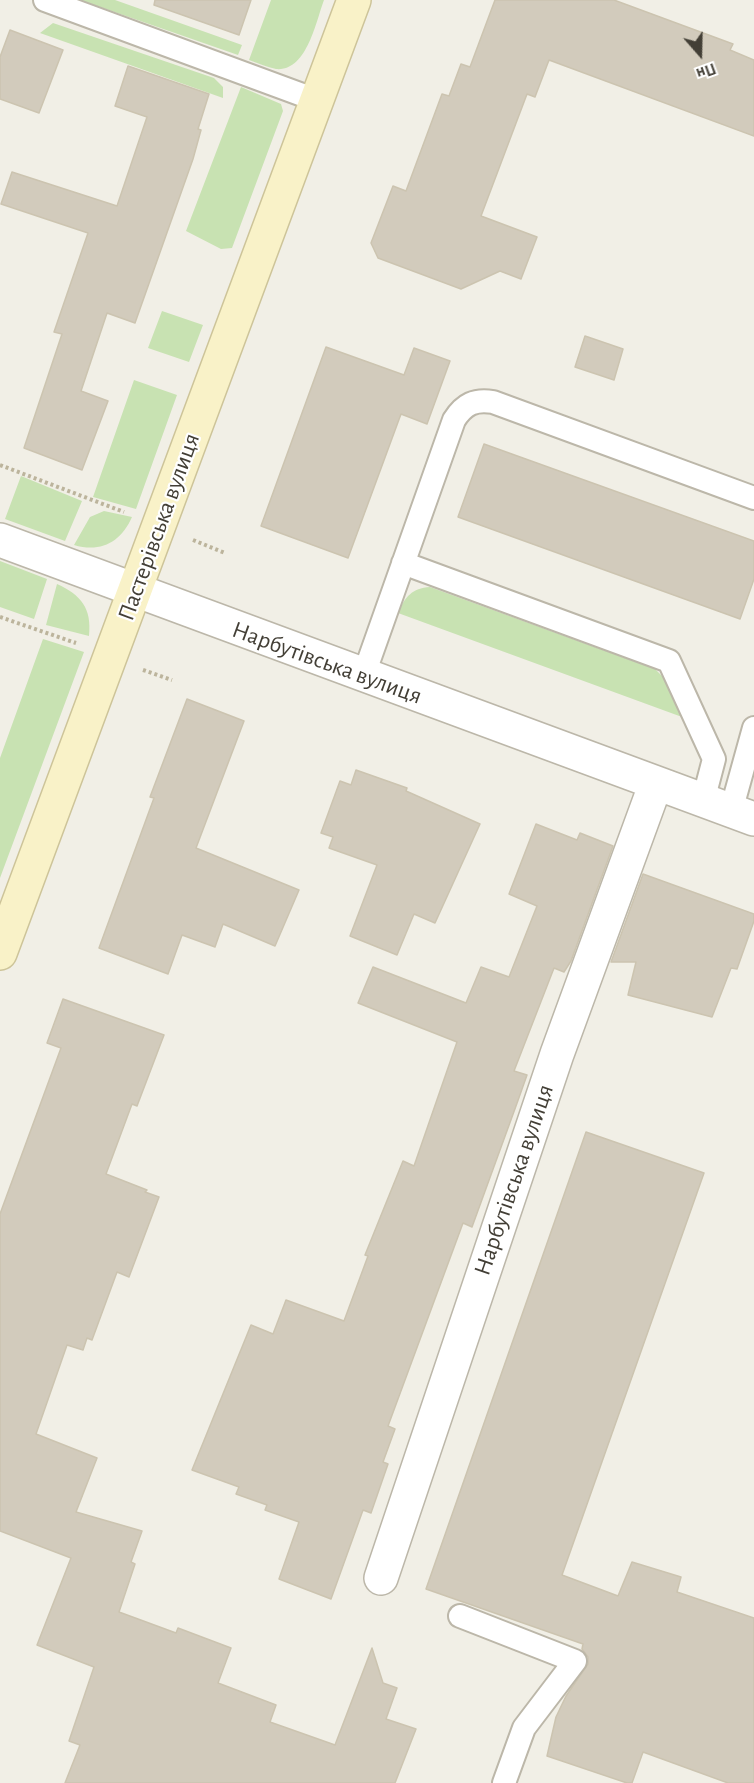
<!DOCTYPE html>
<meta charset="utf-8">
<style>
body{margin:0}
#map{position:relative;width:754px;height:1783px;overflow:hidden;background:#f1efe6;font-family:"Alegreya Sans",sans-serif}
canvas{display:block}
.north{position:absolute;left:670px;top:24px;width:60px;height:60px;-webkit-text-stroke:4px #fff;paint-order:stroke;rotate:160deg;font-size:16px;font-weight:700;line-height:24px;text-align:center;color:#433f36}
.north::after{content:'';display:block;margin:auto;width:21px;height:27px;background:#433f36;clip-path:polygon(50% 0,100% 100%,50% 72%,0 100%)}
</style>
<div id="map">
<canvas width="754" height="1783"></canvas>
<div class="north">Пн</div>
</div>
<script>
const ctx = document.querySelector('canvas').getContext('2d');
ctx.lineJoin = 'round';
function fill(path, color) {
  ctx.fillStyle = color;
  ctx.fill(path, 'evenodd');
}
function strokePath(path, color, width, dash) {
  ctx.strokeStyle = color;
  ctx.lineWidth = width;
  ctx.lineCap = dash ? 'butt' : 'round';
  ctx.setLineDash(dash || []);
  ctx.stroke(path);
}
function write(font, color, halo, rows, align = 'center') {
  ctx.font = font + ' "Alegreya Sans",sans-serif';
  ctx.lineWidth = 4.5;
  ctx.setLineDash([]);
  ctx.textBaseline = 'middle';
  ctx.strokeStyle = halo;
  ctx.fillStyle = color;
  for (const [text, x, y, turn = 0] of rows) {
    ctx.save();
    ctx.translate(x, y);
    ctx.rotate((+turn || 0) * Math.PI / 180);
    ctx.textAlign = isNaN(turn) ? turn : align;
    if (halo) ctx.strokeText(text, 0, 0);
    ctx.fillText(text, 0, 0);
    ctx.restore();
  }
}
const green = new Path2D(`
 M80 0H115L242 45 238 55Z
 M271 0H324C316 21 307 72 276 69 267 67 258 63 249 60Z
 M53 23 214 78 223 87V98L40 33Z
 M241 87 281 104 283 111 232 248 221 249 186 231Z
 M162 311 203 325 189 362 148 348Z
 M134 380 177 395 136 509 93 497Z
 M21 476 82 501 65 541 5 519Z
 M104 511 132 517C121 542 101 553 74 545L90 517Z
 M0 561 47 579 34 619 0 607Z
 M57 584C81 595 92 608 89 636L46 625Z
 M430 587 655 669 663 677 682 717 398 613C405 597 412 588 430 587Z
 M43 639 84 652 0 878V758Z`);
const building = new Path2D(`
 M155 0H251L239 35 154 5Z
 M495 0H614L733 44 730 50 754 60V136L549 60 535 97 527 94 481 216 537 237 521 279 500 271 461 289 378 258 371 243 393 186 406 191 442 94 449 96 461 64 470 67Z
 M10 30 63 50 39 113 0 99V57Z
 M128 66 209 94 198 129 201 130 193 159 135 323 107 313 81 391 108 401 82 470 24 448 62 334 54 332 88 233 1 204 12 172 117 206 147 117 115 106Z
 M585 336 623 349 614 380 575 367Z
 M326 347 404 375 414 348 450 361 427 424 401 414 348 558 261 526Z
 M484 444 754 541V579L740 619 458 517Z
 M187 699 244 721 196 848 299 890 275 946 223 924 215 947 182 935 168 974 99 948 154 798 150 797Z
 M356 770 407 788 406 791 480 824 435 923 414 914 397 955 350 936 377 865 329 848 333 837 321 833 340 781 351 785Z
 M536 824 577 840 580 833 613 846 571 961 564 972 554 968 514 1071 527 1075 516 1106 472 1227 463 1223 388 1426 395 1429 383 1462 388 1464 371 1513 363 1510 331 1599 279 1579 299 1522 265 1510 267 1505 236 1494 239 1487 192 1470 251 1325 273 1334 286 1300 344 1321 368 1256 365 1255 403 1161 414 1166 457 1042 358 1003 373 967 466 1003 481 967 509 977 537 906 509 894Z
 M643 874 754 914V921L737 969 731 968 712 1017 628 995 636 962H611Z
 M63 999 164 1035 137 1106 132 1104 106 1174 147 1190 145 1192 159 1197 129 1277 117 1272 92 1340 87 1338 83 1350 67 1345 36 1434 97 1458 76 1512 142 1531 131 1562 135 1564 119 1612 176 1633 178 1628 231 1648 218 1683 276 1705 270 1722 335 1745 372 1648 383 1683 397 1688 386 1719 416 1729 395 1783H65L80 1745 69 1741 94 1667 37 1645 71 1558 0 1531V1214L61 1048 47 1043Z
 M586 1132 704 1173 562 1575 618 1596 632 1562 681 1577 677 1592 754 1618V1783H728L643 1752 632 1783H627L547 1756 556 1717 566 1696 588 1664V1657L582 1649 583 1644 426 1589Z`);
const path = new Path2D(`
 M0 465 124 512
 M193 540 225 553
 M0 617 76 643
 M143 670 172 680`);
const service = new Path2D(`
 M45 0 316 100
 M403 563 669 661 714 759 703 801
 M363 677 454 420C464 404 475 399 493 402L754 498
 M731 811 754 728
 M460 1616 575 1661 524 1728 504 1783`);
const minor = new Path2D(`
 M0 540 754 819
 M381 1578 557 1054 656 783`);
const secondary = new Path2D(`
 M0 953 354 0`);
const streetNames = [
 ["Пастерівська вулиця",159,527,-70],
 ["Нарбутівська вулиця",327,663,20],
 ["Нарбутівська вулиця",514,1180,-71]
];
fill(green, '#c8e2b2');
fill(building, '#d2cbbc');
strokePath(building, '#ccc4b0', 1.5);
strokePath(service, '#bcb7a9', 26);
strokePath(minor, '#bcb7a9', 36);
strokePath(secondary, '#cdc499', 36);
strokePath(path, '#bcb49c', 4, [3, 3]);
strokePath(service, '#fff', 22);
strokePath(minor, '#fff', 33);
strokePath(secondary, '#f9f2c8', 33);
write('24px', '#433f36', '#fff', streetNames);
</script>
